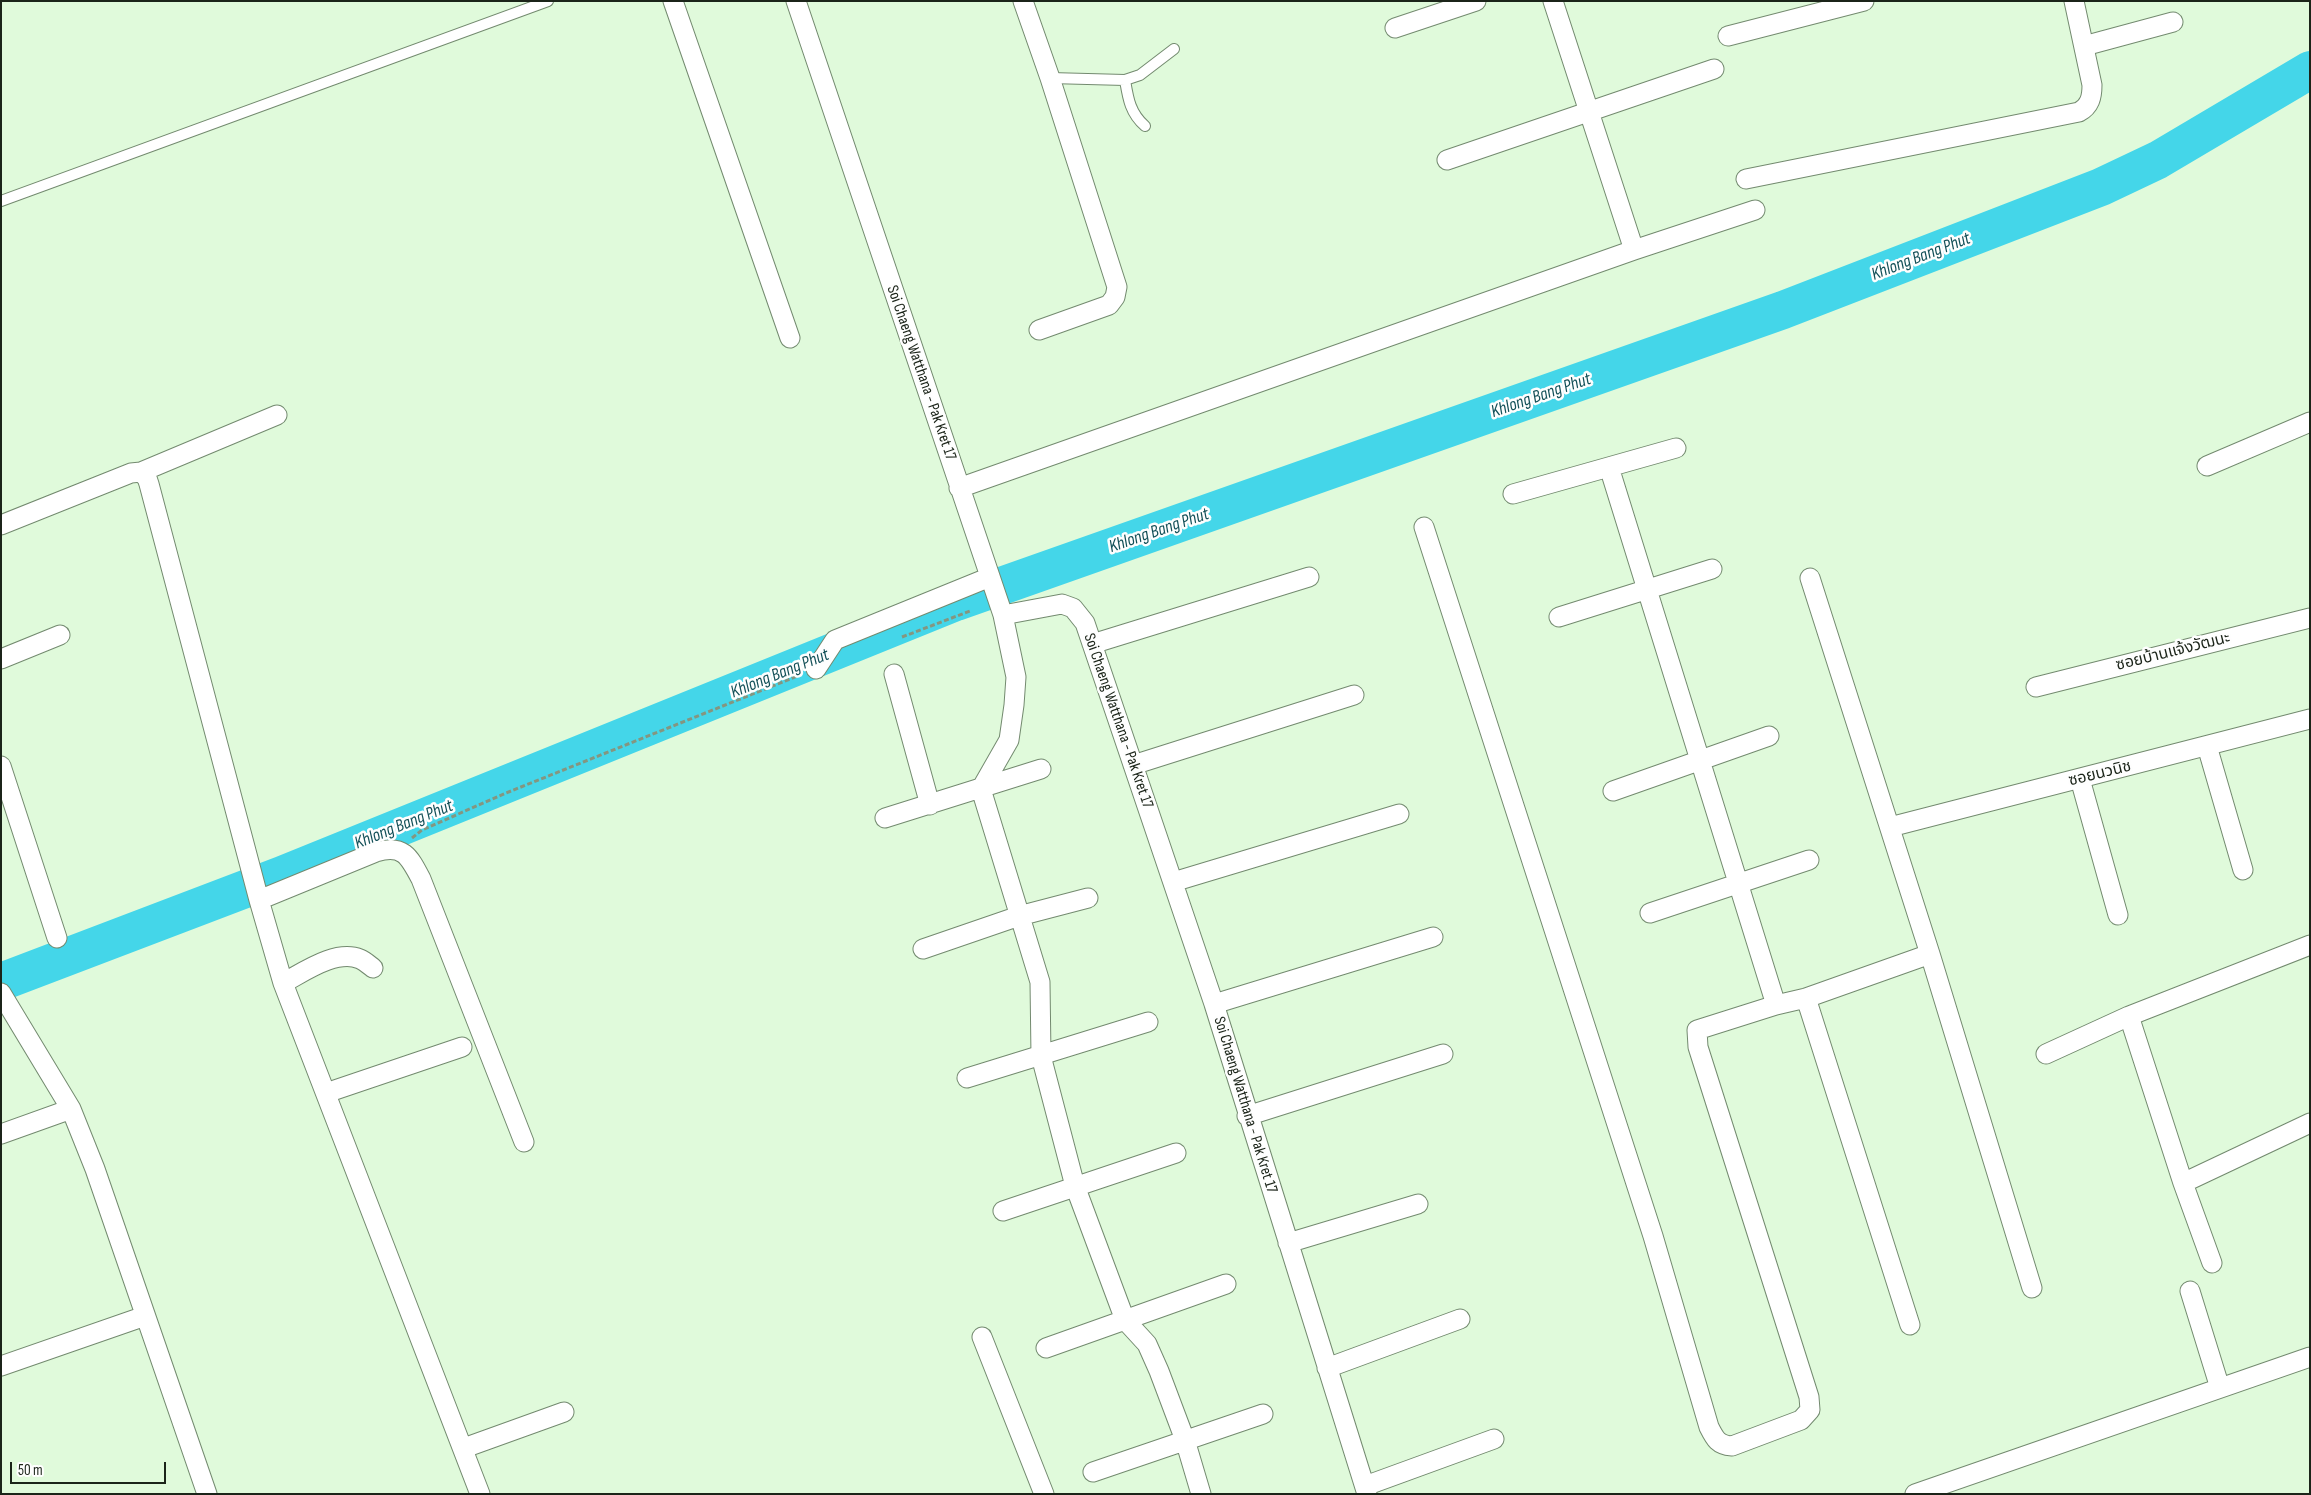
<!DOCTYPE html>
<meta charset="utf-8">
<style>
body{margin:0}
#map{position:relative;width:2311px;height:1495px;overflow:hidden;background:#e0fadb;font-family:"Sofia Sans Condensed",sans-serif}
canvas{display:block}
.frame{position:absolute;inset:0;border:2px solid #1b2419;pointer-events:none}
.scale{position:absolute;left:10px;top:1462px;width:156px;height:22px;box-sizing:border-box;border:2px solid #1b2419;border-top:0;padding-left:6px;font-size:15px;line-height:18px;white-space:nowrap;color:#1b2419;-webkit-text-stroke:4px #fefefe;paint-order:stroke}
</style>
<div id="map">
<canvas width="2311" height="1495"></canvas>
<div class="frame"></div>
<div class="scale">50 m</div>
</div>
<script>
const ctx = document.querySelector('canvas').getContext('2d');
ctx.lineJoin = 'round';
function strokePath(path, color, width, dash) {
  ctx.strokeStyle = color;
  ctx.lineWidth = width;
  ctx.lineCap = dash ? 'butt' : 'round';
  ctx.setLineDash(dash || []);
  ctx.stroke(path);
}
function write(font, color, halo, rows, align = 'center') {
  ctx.font = font + ' "Sofia Sans Condensed","Noto Sans Thai",sans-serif';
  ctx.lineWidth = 5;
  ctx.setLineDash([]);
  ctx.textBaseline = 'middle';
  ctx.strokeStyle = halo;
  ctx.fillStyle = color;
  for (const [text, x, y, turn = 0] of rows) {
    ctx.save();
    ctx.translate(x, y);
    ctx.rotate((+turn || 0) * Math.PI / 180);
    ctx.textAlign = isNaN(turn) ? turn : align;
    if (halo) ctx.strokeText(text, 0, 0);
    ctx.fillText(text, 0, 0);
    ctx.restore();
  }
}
const river = new Path2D(`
 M1 982 282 875 956 602 1783 310 2101 187 2158 160 2310 70`);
const path = new Path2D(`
 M902 637 970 611
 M412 838 422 830 506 793 800 675`);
const lane = new Path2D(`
 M1050 78 1125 80 1140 75 1174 49
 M1125 80C1128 98 1130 113 1145 126
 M1 201 548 1`);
const street = new Path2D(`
 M673 1 790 338
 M796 1 1003 615 1062 604 1073 608 1085 623 1214 1004 1367 1494
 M1023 1 1050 78 1117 287 1115 297 1109 305 1039 330
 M1553 1 1634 250
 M1395 28 1476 1
 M1728 36 1864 1
 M2084 46 2173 22
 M1447 160 1714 69
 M1746 179 2079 112C2090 106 2092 97 2092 85L2074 1
 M2207 466 2310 422
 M1609 467 1776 1005
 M141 472 147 478 149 484 259 900 283 983 480 1494
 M959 488 1634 250 1755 210
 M1513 494 1676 448
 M1 525 131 473 141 472 277 415
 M1424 527 1653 1236 1709 1427C1715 1439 1718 1445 1732 1446L1801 1420 1810 1410 1809 1397 1698 1047 1697 1030 1776 1005 1806 998 1930 954
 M1810 578 1930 954 2032 1288
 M1003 615 1016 677 1014 705 1009 740 981 789 1040 982 1041 1056 1075 1186 1125 1320 1147 1344 1159 1371 1185 1440 1201 1494
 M1559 617 1712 569
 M1092 644 1309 577
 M1 659 60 635
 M816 669 835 640 990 577
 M894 674 930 805
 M2036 687 2310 618
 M2207 746 2243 870
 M1133 765 1354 695
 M1 766 57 938
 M2080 779 2118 915
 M1613 791 1769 736
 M885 818 1041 769
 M1890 827 2310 719
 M1173 882 1399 814
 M259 900 376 852C403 844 409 856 421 879L524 1142
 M1650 913 1809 860
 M923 949 1019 916 1088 898
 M283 983C304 972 336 949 360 959 365 961 369 965 373 968
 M1 993 71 1109 95 1169 207 1494
 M1806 998 1910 1325
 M1214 1004 1433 937
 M2129 1016 2183 1183 2212 1263
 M2046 1054 2129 1016 2310 945
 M967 1078 1148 1022
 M326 1093 462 1047
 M1247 1116 1443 1054
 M1 1134 71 1109
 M2183 1183 2310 1123
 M1003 1211 1176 1153
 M1288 1243 1418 1204
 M2190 1291 2220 1388
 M982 1337 1044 1494
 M1046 1348 1226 1284
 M1 1366 145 1316
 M1327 1368 1460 1319
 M464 1448 564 1412
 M1093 1472 1263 1414
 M1365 1486 1494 1439
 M1915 1494 2310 1357`);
const streetNames = [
 ["Soi Chaeng Watthana - Pak Kret 17",921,373,71],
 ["ซอยบ้านแจ้งวัฒนะ",2173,652,-14],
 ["Soi Chaeng Watthana - Pak Kret 17",1118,721,71],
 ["ซอยนวนิช",2100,774,-14],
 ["Soi Chaeng Watthana - Pak Kret 17",1245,1105,73]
];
const waterNames = [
 ["Khlong Bang Phut",1921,257,-21],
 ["Khlong Bang Phut",1541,396,-19],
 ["Khlong Bang Phut",1159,531,-19],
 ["Khlong Bang Phut",780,674,-22],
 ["Khlong Bang Phut",404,825,-22]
];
strokePath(river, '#44d6e9', 38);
strokePath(lane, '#738a6f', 12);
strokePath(street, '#738a6f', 21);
strokePath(path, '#849680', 3, [5, 2.5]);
strokePath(lane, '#fff', 10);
strokePath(street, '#fff', 19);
write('16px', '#1b2419', '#fefefe', streetNames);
write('italic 18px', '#135058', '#fefefe', waterNames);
</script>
